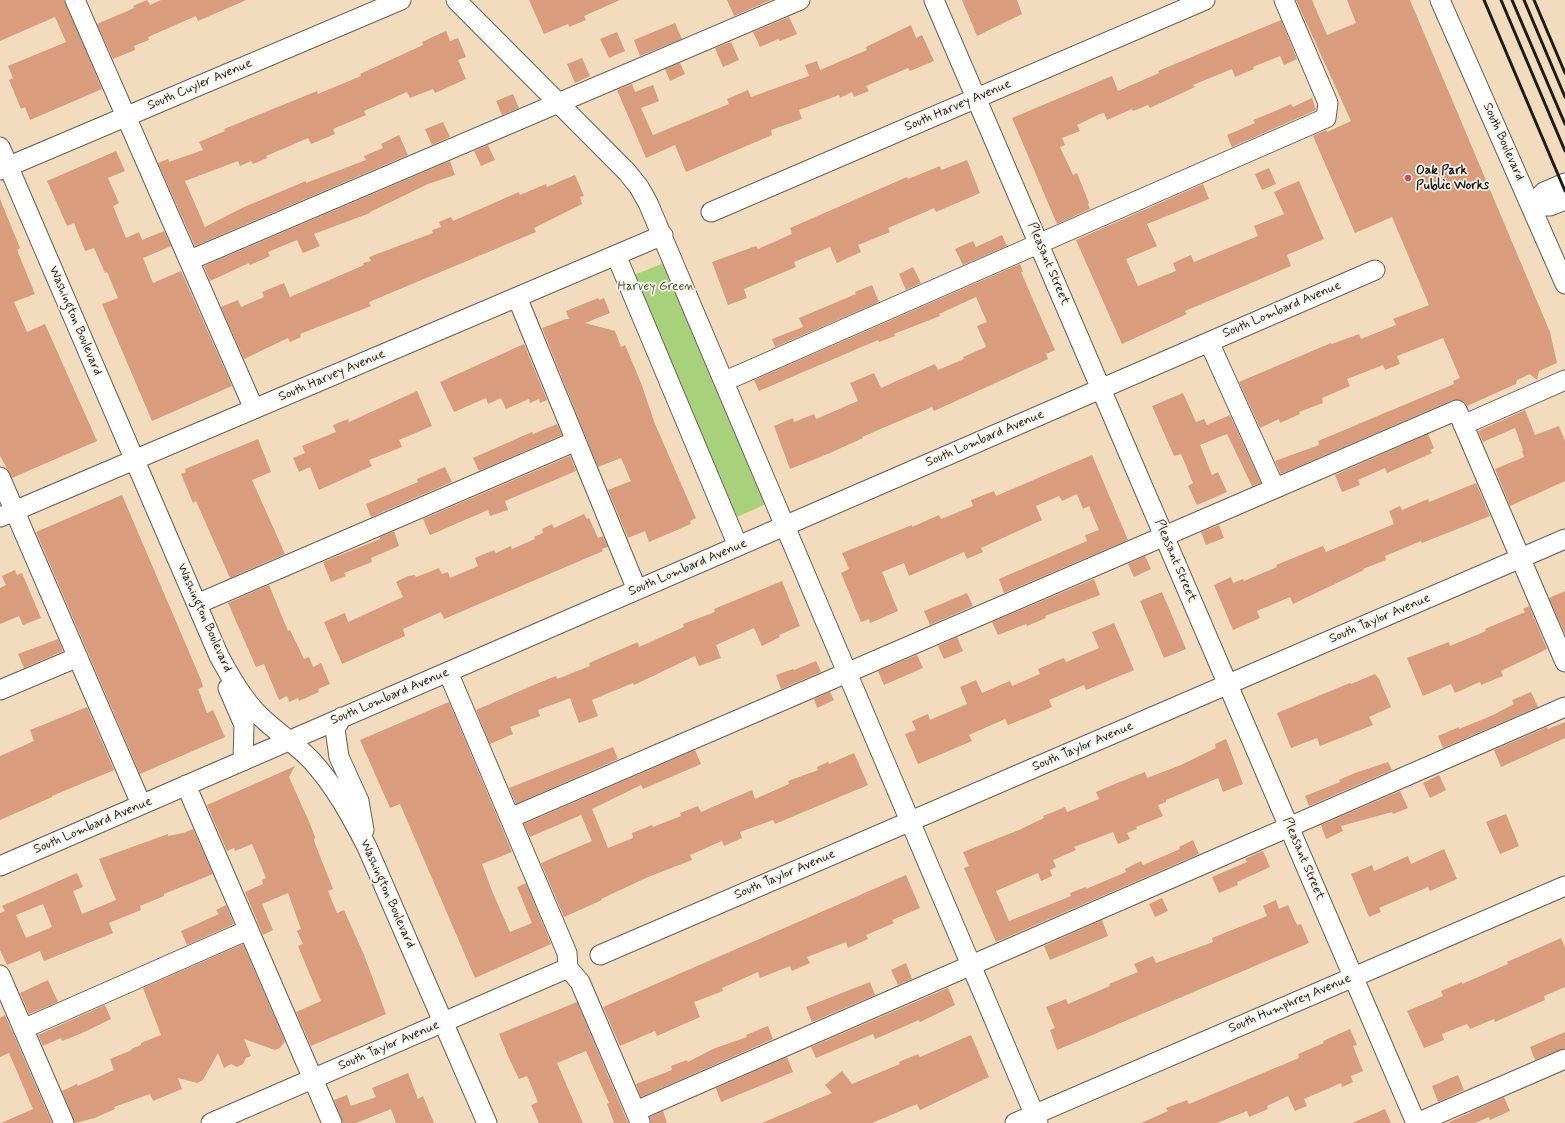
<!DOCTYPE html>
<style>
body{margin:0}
canvas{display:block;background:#f3dbbe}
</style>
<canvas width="1565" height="1123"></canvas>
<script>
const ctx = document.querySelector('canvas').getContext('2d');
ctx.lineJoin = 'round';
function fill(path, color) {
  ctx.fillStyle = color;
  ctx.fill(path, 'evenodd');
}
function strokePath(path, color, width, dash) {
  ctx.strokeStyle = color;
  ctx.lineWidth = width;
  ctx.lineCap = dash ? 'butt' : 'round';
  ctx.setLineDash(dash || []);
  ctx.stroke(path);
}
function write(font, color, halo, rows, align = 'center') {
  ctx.font = font + ' Mynerve,sans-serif';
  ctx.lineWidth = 3.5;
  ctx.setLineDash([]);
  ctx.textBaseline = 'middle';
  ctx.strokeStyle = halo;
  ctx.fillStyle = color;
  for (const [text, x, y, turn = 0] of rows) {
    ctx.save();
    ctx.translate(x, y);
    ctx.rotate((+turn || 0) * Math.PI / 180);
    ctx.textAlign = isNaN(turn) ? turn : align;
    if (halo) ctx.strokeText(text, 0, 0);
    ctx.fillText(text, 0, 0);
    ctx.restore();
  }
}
const green = new Path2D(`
 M664 263 766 504 737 517 634 275Z`);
const building = new Path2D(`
 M0 0H64L102 89 30 120 25 107 21 109 9 80 13 78 8 66 66 42 55 17 0 41Z
 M147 0 150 5 161 0H246L198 21 196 16 148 37 149 40 134 46 135 50 113 59 97 24 134 8 133 6Z
 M529 0H620L584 16 586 20 569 27 568 24 544 34Z
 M727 0H771L734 16Z
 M962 0H1017L1022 14 977 36Z
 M1296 0H1312L1327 35 1356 23 1347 0H1410L1550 332 1557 363 1539 371 1537 380 1530 374 1517 380 1516 384 1467 406 1463 401 1453 400 1281 474 1275 461 1319 445 1318 441 1454 384 1453 381 1460 378 1443 338 1397 356 1400 364 1385 370 1383 365 1347 379 1350 386 1322 398 1323 403 1299 412 1300 414 1280 423 1279 419 1260 428 1239 382 1331 343 1332 344 1359 334 1361 339 1396 325 1393 319 1429 305 1392 217 1355 233 1313 136 1326 130 1327 132 1351 121Z
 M789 17 797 34 780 41 778 39 760 47 753 32Z
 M1281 20 1297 59 1284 65 1280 56 1253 67 1254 69 1235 77 1232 69 1193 85 1195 87 1150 108 1148 105 1133 111 1132 109 1107 120 1104 113 1100 114 1077 125 1080 131 1062 138 1065 145 1060 147 1073 175 1077 173 1089 203 1088 204 1090 209 1057 224 1012 118 1112 76 1118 91 1159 73 1158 71Z
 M675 23 682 39 640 56 634 40Z
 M911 25 916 38 922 35 934 61 910 71 908 68 866 86 869 91 854 97 852 92 840 98 839 95 799 110 802 119 771 130 772 135 686 172 675 145 646 158 617 90 632 84 635 92 653 85 659 101 641 108 653 135 729 104 727 99 748 90 751 97 809 76 805 65 817 61 820 70 867 50 866 47Z
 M446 31 450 41 458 38 466 57 458 60 466 79 435 93 433 89 410 98 407 92 364 111 366 115 333 129 335 134 311 144 308 138 266 156 267 158 253 164 251 161 240 166 238 161 185 181 205 227 242 208 306 181V183L366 160 364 156 383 148 381 144 399 135 408 155 195 246 158 163 168 159 169 162 203 150 199 142 225 131 224 129 317 91 318 94 361 76 360 74 423 45 422 42Z
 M617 32 625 51 609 58 600 39Z
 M731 42 739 60 723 67 715 48Z
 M582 58 590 76 575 83 567 64Z
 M680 63 685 74 670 81 665 69Z
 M513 94 519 108 502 115 496 101Z
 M1312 98 1316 110 1232 147 1227 135 1255 123 1253 120 1273 112 1291 104 1293 107Z
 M443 122 450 137 432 145 425 129Z
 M488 145 495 160 481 166 474 151Z
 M116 151 125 171 108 178 119 203 113 206 126 238 139 232 142 240 164 231 171 246 143 258 153 283 181 271 232 386 152 421 102 304 118 298 107 272 105 273 94 248 85 251 74 223 67 226 47 181Z
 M967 160 980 193 936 212 934 208 888 228 890 232 858 245 861 252 837 263 830 247 794 262 796 267 744 289 747 298 728 305 712 262 756 246 758 249 792 234 790 228 907 177 908 179 940 166 941 170Z
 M450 161 455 175 428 184 370 212V213L314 234 320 246 303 253 297 240 268 252 270 256 250 265 249 263 210 281 204 266Z
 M1269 168 1276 184 1262 190 1255 174Z
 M575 175 584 196 580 197 582 204 534 228 536 232 369 302 371 306 300 334 301 337 290 342 288 338 244 359 221 307 238 300 241 307 264 297 262 292 284 283 290 297 364 265 363 263 371 261 369 257 433 233 432 230 441 227 439 222 451 217 453 221 519 192 520 195 546 184 547 187Z
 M1299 181 1324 239 1287 255 1291 266 1185 311 1187 314 1122 344 1076 240 1203 184 1209 199 1147 224 1157 246 1126 259 1138 286 1176 271 1173 263 1191 255 1194 262 1258 236 1254 226 1284 214 1274 192Z
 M0 199 20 248 17 250 35 294 14 302 27 332 45 324 97 441 12 478 0 456Z
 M1002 235 1007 246 963 265 955 249 973 241 976 247Z
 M1020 264 1023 272H1021L1055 350 1046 354 1048 359 934 411 932 407 862 437 863 438 830 453 790 469 774 426 793 418 794 422 814 414 816 419 858 401 850 383 874 373 881 388 935 364 938 370 964 359 963 357 986 347 977 326 987 322 976 297 939 314 940 316 894 334 895 336 879 342 878 340 759 391 754 380Z
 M913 267 921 283 906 290 899 274Z
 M872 285 879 302 775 347 772 339 803 327 799 318 856 294 855 292Z
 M598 298 599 300 604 298 610 313 585 323 615 331 621 347 625 345 641 383 655 424 696 518 690 521 691 524 649 542 645 531 628 538 608 490 631 481 621 458 598 467 542 328 566 319H569L566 311Z
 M524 344 547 400 540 403 539 399 530 403 529 399 506 409 501 398 488 404 486 398 454 412 440 382Z
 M417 391 432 426 399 440 402 447 369 460 372 466 319 490 310 467 299 472 293 458 305 453 302 446 336 432 333 425 348 419 349 422Z
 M1183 393 1196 422 1204 419 1207 425 1230 415 1261 483 1252 486 1227 434 1200 445 1212 475 1218 472 1227 492 1197 505 1188 486 1193 483 1181 454 1174 456 1152 406Z
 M1525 410 1535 435 1559 426 1565 441V481L1510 506 1495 469 1524 457 1522 451 1523 450 1515 428 1483 442 1478 431Z
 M557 424 562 435 479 471 473 458 532 432 533 434Z
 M1428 434 1434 448 1430 450 1432 453 1387 473 1385 468 1358 480 1360 485 1342 492 1335 475Z
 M258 439 271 472 252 480 285 554 230 578 196 501 193 503 181 474 186 472 185 469Z
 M1092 455 1128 540 1004 593 999 579 1087 541 1085 535 1099 530 1089 506 1083 509 1077 494 1062 501 1059 496 1036 506 1042 520 981 548 983 552 967 559 964 552 909 576 904 563 882 572 898 611 870 623 869 619 861 622 841 573 849 569 842 553 912 525V527L939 515 941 519 973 506 971 500 994 491 996 496Z
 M570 456 576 471 505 501 508 510 490 516 488 510 430 535 423 519Z
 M445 467 452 482 371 517 366 504 418 482 417 479Z
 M1476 483 1490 516 1422 543 1421 541 1385 556 1386 560 1363 569 1364 570 1293 604 1290 597 1257 611 1260 618 1233 630 1214 585 1231 577 1233 583 1243 579 1244 581 1277 567 1276 565 1323 546 1326 552 1394 524 1389 511 1400 506 1402 510 1428 499 1429 502Z
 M122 495 201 680 203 687 198 689 207 713 213 710 225 737 140 774 36 532Z
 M584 514 587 519 589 518 598 538 603 536 608 547 602 549 603 551 444 619 441 612 403 629 405 636 342 664 324 622 345 613 348 622 403 597 396 582 408 576 415 575 416 577 439 568 442 574 448 572 450 578 478 566 475 558 494 550 496 553 511 546 512 549 535 539 534 537 543 533 542 529 552 524 554 528Z
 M1219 525 1224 538 1206 545 1201 532Z
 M394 531 399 546 371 558 372 562 344 573 346 576 331 582 323 562 380 539V537Z
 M1145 556 1151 569 1134 577 1128 564Z
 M15 570 17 575 22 573 41 618 23 625 19 616 0 624V588L6 585 2 576Z
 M1094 579 1100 595 1045 616 1046 618 1027 626 1026 624 998 635 992 622Z
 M782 581 800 626 779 635 780 637 762 646 754 628 716 645 721 658 699 666 695 656 634 685 633 683 592 700 598 716 579 723 570 698 538 710 540 716 510 727 513 734 490 744 476 710 536 684 556 676 557 679 590 666 589 663 638 642 639 647 684 627 683 624 715 612 714 609Z
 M269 585 288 631 290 630 304 659 309 657 313 667 321 663 330 684 318 689 319 692 299 701 298 698 289 702 287 696 279 700 264 664 256 667 228 603Z
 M1565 591V634L1549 598Z
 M1162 592 1186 649 1164 658 1140 601Z
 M967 593 973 606 930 625 924 611Z
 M1529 606 1547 649 1501 671 1503 676 1481 685 1480 682 1455 693 1451 684 1423 696 1407 658 1449 642 1450 646 1486 631 1485 629 1525 612 1523 609Z
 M1114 623 1134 670 1086 690 1084 685 1049 700 1052 707 1033 715 1008 725 1005 719 969 735 972 741 918 764 905 734 916 730 912 721 928 714 930 720 967 704 960 687 976 680 982 693 1010 681 1012 686 1040 674 1038 669 1064 658 1066 662 1099 648 1092 632Z
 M957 637 963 651 944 659 938 646Z
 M58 639 63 651 24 668 18 654Z
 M917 655 923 668 884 685 878 671Z
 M816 661 821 672 781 689 776 675 793 669 794 670Z
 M1375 674 1379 679 1391 707 1369 717 1373 725 1320 746 1317 738 1291 748 1277 713 1350 683 1351 684Z
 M830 692 834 700 817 708 814 699Z
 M1531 692 1538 707 1443 748 1438 736 1459 727V729L1491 716 1514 704 1512 700Z
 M449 702 512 852 482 864 492 891 510 932 532 923 517 887 526 883 551 944 475 978 400 804 390 808 360 740Z
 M87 707 114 770 52 796V797L0 820V756L34 741 30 730Z
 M1565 722V738L1501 767 1494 750 1547 727 1548 729Z
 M1226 739 1243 784 1223 792 1218 778 1166 800V802L1158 805 1163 816 1136 827 1137 829 1127 833 1130 839 1118 844 1113 832 1074 847 1076 850 1053 860 1056 867 1050 870 1052 876 1041 881 1038 873 996 891 1009 921 1071 896 1070 893 1086 887V889L1126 872 1125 869 1141 861 1143 865 1180 849 1179 847 1193 840 1199 854 996 942 964 868 969 866 963 852 1019 830 1044 818 1043 816 1065 807 1067 812 1099 799 1096 792 1117 783 1145 772 1147 778 1181 765 1216 748 1215 744Z
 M613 747 618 759 516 804 509 788Z
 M695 750 701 764 643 789 641 785 592 809 608 848 633 838 632 833 652 825 653 827 681 816 680 813 698 806 701 812 752 790 755 799 789 784 788 781 818 770 817 767 828 762 829 764 854 753 868 785 775 824 773 820 740 832 742 838 724 846 722 841 690 855 692 860 648 877 601 899 602 900 564 917 541 863 592 841 581 815 530 837 524 824Z
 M1388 762 1392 770 1309 806 1305 796 1340 782 1339 780 1355 773Z
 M295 766 289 777 310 824 315 837 314 841 333 889 328 891 337 913 344 910 364 955 386 1014 311 1046 296 1012 321 1001 298 946 303 944 297 931 301 929 288 893 262 904 273 930 263 935 245 892 263 884 262 880 266 878 252 844 235 851 234 848 227 851 207 805Z
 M1439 775 1446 790 1430 798 1423 783Z
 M1400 791 1408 808 1393 814 1392 812 1341 826 1343 831 1326 839 1321 825Z
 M1506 814 1519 846 1500 854 1486 822Z
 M193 829 213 874 164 894V896L140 906 141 910 109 923 113 933 44 961 40 951 7 965 0 950V913L5 911 2 906 77 873 83 887 73 891 82 914 116 900 99 859 168 834V836L183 833ZM43 904 52 927 26 938 16 915Z
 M1444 849 1457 879 1430 891 1428 887 1379 908 1381 912 1369 917 1351 874 1372 865 1374 871 1408 856 1411 864Z
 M1263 851 1270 867 1237 882 1238 885 1219 893 1212 877 1247 862 1245 859Z
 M906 875 920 908 892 920 894 923 866 935 868 939 848 948 846 942 807 957 810 963 792 971 790 966 760 978 758 972 722 988 723 991 694 1002 700 1017 657 1036 655 1031 620 1046 603 1007Z
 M1162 898 1168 911 1155 917 1149 904Z
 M1276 900 1279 909 1288 905 1297 925 1301 924 1309 943 1057 1050 1050 1030 1055 1028 1046 1007 1066 999 1068 1004 1110 986 1109 984 1138 972 1134 964 1153 956 1156 963 1213 942 1212 938 1267 916 1263 906Z
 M226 905 234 924 187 945 181 931 219 914 216 910Z
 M1102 920 1108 936 1050 960 1044 946Z
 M1561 938 1565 948V987L1544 996 1545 1000 1495 1022 1494 1019 1470 1029 1467 1024 1442 1034 1444 1040 1424 1048 1407 1011 1443 996 1441 991 1462 982V984L1508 964 1507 962Z
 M243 944 285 1041 280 1048 275 1050 244 1039 251 1056 246 1058 243 1064 237 1067 231 1064 224 1068 218 1053 203 1080 197 1083 178 1078 182 1089 153 1101 150 1094 114 1107 115 1109 95 1118 75 1123 62 1091 77 1084 78 1086 114 1070 110 1059 132 1050 131 1049 141 1045V1043L161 1035 143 988Z
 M906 963 912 979 898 985 891 970Z
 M48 980 58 1002 29 1014 20 993Z
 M870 982 875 995 812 1022 806 1007Z
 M948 988 955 1005 920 1022 919 1020 875 1039 873 1034 816 1058 811 1047Z
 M577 1002 628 1123H614L607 1104 609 1103 586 1051 557 1063 583 1123H539L531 1105 538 1102 527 1076 519 1079 508 1056 499 1034Z
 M105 1005 111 1019 80 1034 62 1041 61 1038 43 1046 38 1035Z
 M5 1015 13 1033 52 1123H1L33 1109 9 1053 0 1057V1018Z
 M768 1026 773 1039 641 1097 636 1084 672 1070 671 1066 687 1060 688 1062 713 1049 747 1037 746 1035Z
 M1350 1029 1357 1045 1353 1046 1363 1071 1351 1076 1353 1082 1342 1087 1341 1083 1304 1099 1307 1106 1295 1111 1288 1096 1267 1106 1268 1109 1249 1117 1247 1111 1217 1123H1141L1168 1111 1166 1108 1187 1100 1189 1104 1299 1058 1298 1054 1324 1043 1323 1041Z
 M1565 1032V1048L1535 1060 1530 1047Z
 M971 1035 989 1077 920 1110 917 1104 872 1123H762L832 1093 825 1085 842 1071 852 1084 900 1064 899 1062 918 1054 920 1057Z
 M787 1057 793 1072 721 1102 716 1088Z
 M408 1073 418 1099 423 1096 434 1123H396L391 1109 356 1123H343L334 1100 347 1095 351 1106 376 1097 372 1088Z
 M1458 1075 1464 1090 1438 1102 1432 1086Z
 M1504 1097 1510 1111 1490 1120 1489 1117 1475 1123H1447Z
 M1385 1109 1391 1123H1352Z
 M663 1111 667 1123H651L650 1117Z`);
const minor = new Path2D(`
 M75 0 254 409
 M456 0 627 172 639 187 648 203 1038 1123
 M934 0 1416 1123
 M1440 0 1565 284
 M0 147 219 656C231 678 243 699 260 716 276 732 296 744 311 760 335 786 351 816 367 847L487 1123
 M0 170 401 0
 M1531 206 1544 192 1565 183
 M1531 206H1550L1565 200
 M711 212 1205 0
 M616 255 738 546
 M190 260 800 0
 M517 297 637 590
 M1209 342 1275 488
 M725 381 1326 118 1328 103 1284 0
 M1463 425 1565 380
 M0 477 141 804
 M0 517 663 235
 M197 604 576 441
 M448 672 567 953 568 968 580 982 640 1122
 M228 688 244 725 243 761
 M0 690 78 657
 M342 717 335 729 339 757 359 801 364 830
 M186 785 332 1123
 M510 818 1457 410 1565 662
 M0 866 1375 270
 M600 955 1565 539
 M0 975 64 1123
 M23 1029 248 930
 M636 1111 1565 707
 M211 1123 568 968
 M1015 1123 1565 886
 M1417 1123 1565 1059`);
const rail = new Path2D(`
 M1484 0 1565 191
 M1501 0 1565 151
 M1512 0 1565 124
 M1524 0 1565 97
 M1534 0 1565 73`);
const markers = [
 [1408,178,4,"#d1495b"]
];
const streetNames = [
 ["South Cuyler Avenue",200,85,-23],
 ["South Harvey Avenue",958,106,-23],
 ["South Boulevard",1503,142,66],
 ["Pleasant Street",1048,264,67],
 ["South Lombard Avenue",1282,310,-23],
 ["Washington Boulevard",75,321,67],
 ["South Harvey Avenue",332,376,-23],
 ["South Lombard Avenue",985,439,-23],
 ["Pleasant Street",1175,561,67],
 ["South Lombard Avenue",688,568,-23],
 ["Washington Boulevard",204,618,66],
 ["South Taylor Avenue",1380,619,-23],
 ["South Lombard Avenue",390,697,-23],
 ["South Taylor Avenue",1083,747,-23],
 ["South Lombard Avenue",93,826,-23],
 ["Pleasant Street",1303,859,67],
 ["South Taylor Avenue",785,875,-23],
 ["Washington Boulevard",387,894,66],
 ["South Humphrey Avenue",1290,1004,-23],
 ["South Taylor Avenue",389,1046,-23]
];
const poiNames = [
 ["Oak Park",1416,171],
 ["Public Works",1416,186]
];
const parkNames = [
 ["Harvey Green",656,287]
];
fill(green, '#a8d17c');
fill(building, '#d99d7e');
strokePath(minor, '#675f55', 21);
strokePath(minor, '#fff', 19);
strokePath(rail, '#1c1c1c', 3);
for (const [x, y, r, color] of markers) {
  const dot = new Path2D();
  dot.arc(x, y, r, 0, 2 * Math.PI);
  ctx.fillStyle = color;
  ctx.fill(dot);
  strokePath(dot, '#f7f3e8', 1.5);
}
write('13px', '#1c1c1c', '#f7f3e8', streetNames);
write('bold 13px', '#1c1c1c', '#f7f3e8', poiNames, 'left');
write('13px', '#4d5b3e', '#f7f3e8', parkNames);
</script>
